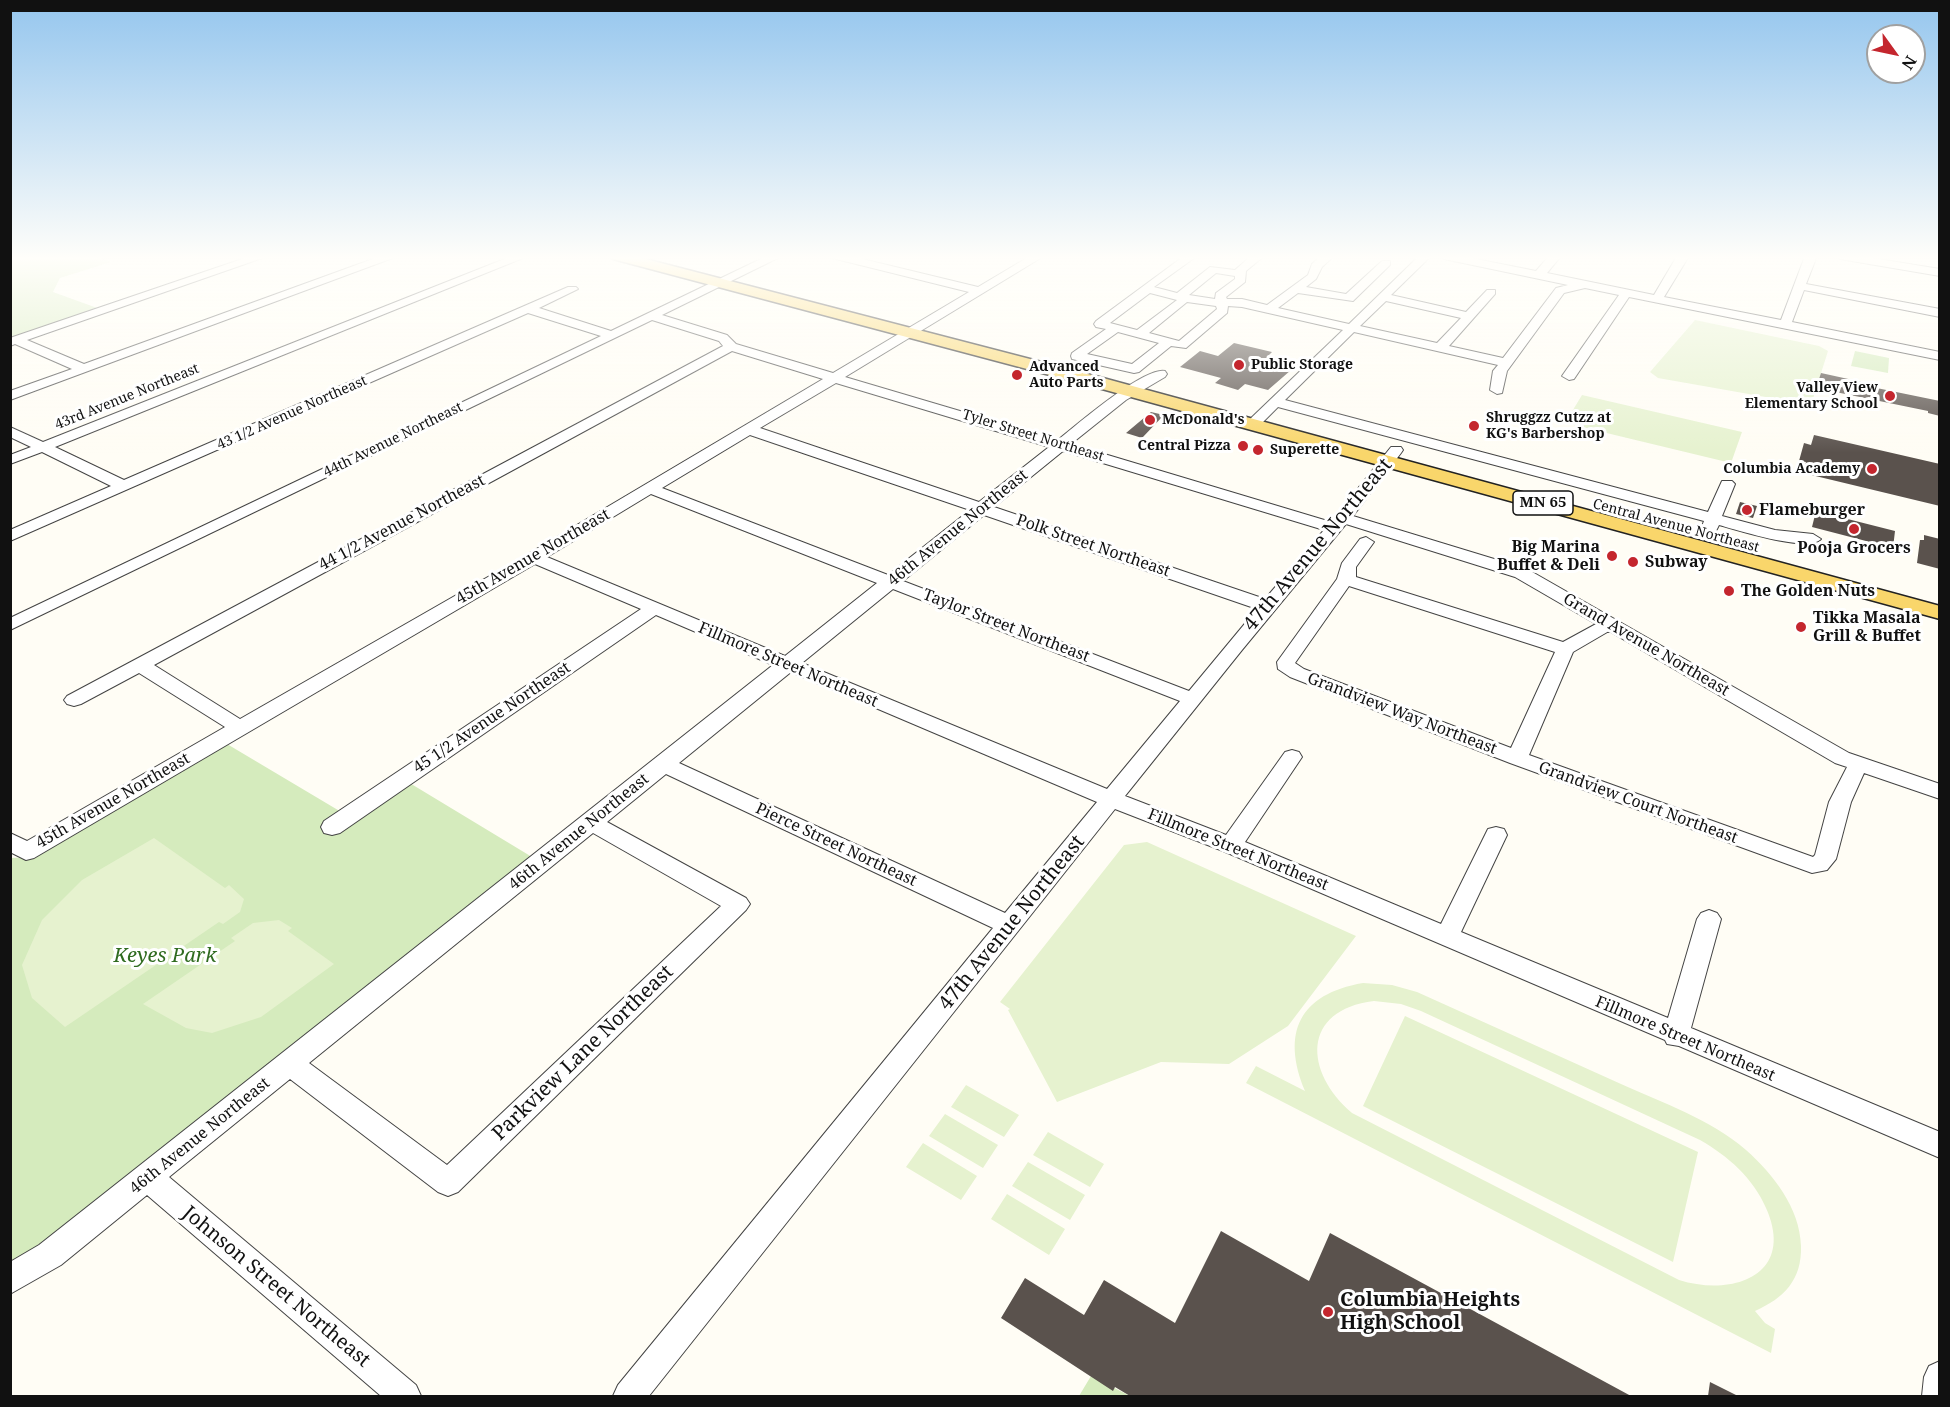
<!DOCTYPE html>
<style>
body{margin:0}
#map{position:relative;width:1950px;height:1407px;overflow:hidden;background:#fffdf5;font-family:"Noto Serif",serif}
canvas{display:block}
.frame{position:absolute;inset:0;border:12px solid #111;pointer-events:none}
.north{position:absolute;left:1866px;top:24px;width:60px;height:60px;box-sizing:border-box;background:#fff;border:2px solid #a0a0a0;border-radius:50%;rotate:123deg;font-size:16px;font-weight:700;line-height:24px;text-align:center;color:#111}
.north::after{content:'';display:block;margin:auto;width:21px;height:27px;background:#c4262e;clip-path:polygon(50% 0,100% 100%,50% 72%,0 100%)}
</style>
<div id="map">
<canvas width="1950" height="1407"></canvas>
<div class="frame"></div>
<div class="north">N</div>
</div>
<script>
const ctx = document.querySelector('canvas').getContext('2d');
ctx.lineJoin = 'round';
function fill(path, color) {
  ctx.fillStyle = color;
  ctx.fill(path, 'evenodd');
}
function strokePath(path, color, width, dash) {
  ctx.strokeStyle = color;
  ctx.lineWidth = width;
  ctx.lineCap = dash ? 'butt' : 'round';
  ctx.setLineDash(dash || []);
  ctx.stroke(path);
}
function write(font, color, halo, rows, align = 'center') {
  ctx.font = font + ' "Noto Serif",serif';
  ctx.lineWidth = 6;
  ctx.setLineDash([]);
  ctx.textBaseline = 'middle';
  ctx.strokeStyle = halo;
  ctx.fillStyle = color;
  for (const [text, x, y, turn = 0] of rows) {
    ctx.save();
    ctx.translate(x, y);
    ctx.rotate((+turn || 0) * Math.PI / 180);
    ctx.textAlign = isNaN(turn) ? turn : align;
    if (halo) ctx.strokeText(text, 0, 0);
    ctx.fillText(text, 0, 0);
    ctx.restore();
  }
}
const green = new Path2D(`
 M10 256H95L111 262 60 278 53 292 100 309 11 339Z
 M1855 351 1889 358 1888 373 1851 366Z
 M227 744 353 819 408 782 532 857 11 1270V858L28 857Z
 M1091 1376 1130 1396H1079Z`);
const pitch = new Path2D(`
 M1695 320 1819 346 1828 351 1811 405 1658 378 1650 372Z
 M1582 395 1742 432 1731 463 1565 423Z
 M154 838 225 888 229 885 244 899 240 912 223 924 219 922 65 1027 32 998 22 965 42 920 82 880Z
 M1147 842 1356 936 1288 1026 1229 1064 1161 1062 1057 1102 1008 1010 1010 1009 1000 1002 1124 845Z
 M279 920 292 928 288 931 334 964 261 1017 212 1033 186 1028 143 1004 235 941 231 938 253 923Z
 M1363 983 1392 985 1417 992C1485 1023 1553 1053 1621 1084 1663 1103 1710 1119 1746 1150 1773 1174 1800 1208 1801 1246 1802 1280 1784 1298 1755 1311L1765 1323 1775 1329 1771 1353 1246 1083 1256 1066 1305 1091C1281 1033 1299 994 1363 983ZM1374 1001 1401 1004 1421 1011 1700 1140C1728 1156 1753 1178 1766 1208 1796 1275 1733 1297 1679 1280L1352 1113C1304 1072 1301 1010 1374 1001Z
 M1405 1016 1698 1152 1673 1262 1363 1106Z
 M966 1085 1019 1115 1004 1137 951 1107Z
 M945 1114 998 1145 983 1168 929 1136Z
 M1048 1132 1104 1164 1090 1187 1033 1155Z
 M923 1143 977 1176 961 1200 906 1167Z
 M1028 1162 1085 1195 1070 1220 1012 1186Z
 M1007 1194 1065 1229 1049 1255 991 1219Z`);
const building = new Path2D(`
 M1234 343 1272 352 1268 356 1298 364 1268 390 1245 384 1238 390 1215 383 1221 378 1180 367 1200 351 1218 356Z
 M1821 373 1862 382V385L1940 401V416L1928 413V411L1816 388Z
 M1151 412 1164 415 1142 438 1126 433Z
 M1814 435 1940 464V506L1803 473 1806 462 1799 461 1804 443 1811 445Z
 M1740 502 1757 506 1753 518 1736 514Z
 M1816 511 1895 531 1893 548 1812 527Z
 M1924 535 1940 539V569L1917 563 1920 540H1924Z
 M1221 1231 1309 1281 1330 1233 1631 1396H1130L1115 1387 1113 1391 1001 1318 1025 1278 1084 1315 1104 1280 1175 1323Z
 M1710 1382 1738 1396H1708Z`);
const minor = new Path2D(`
 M251 256H268L27 340 84 364 381 256H398L10 400V391L72 369 15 344 10 346V338Z
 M512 256H528L55 447 124 480 568 287H576L578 289 539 308 611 331 767 256H782L662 315 727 335 736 344 833 373 969 292 832 258 830 256H850L978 287 1030 256H1044L845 377 1058 440C1075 426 1145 366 1165 371L1167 374 1165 377 1126 400 1071 444 1331 522 1391 447H1401L1403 450 1401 453 1353 516 1527 569 1849 753 1940 784V799L1864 773 1851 802 1836 859 1827 870 1812 873 1510 763 1290 677 1278 669 1277 662 1337 579 1342 563 1360 539 1366 537 1374 542 1356 567V577L1563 642 1596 624 1515 577 1346 524 1242 650 1125 796 1226 835 1285 752 1292 750 1299 752 1302 757 1245 842 1441 924 1488 829 1496 827 1504 829 1507 835 1461 932 1668 1018 1697 919 1701 913 1709 910 1717 913 1721 919 1691 1028 1940 1132V1158L1679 1046 1667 1044 1665 1040 1223 851 1115 809 649 1396H613L618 1385 993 928 666 774 607 822 746 898 750 904 746 910 458 1192 448 1196 438 1192 290 1079 169 1177 416 1385 421 1396H381L147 1195 61 1265 10 1294V1262L39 1245 773 665 656 615 340 833 332 835 324 833 321 827 324 821 641 609 535 564 34 858 26 860 10 852V833L27 841 225 727 139 673 81 704 74 706 67 704 64 700 67 696 723 346 719 341 652 320 10 630V618L601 336 528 313 10 541V530L111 486 42 452 10 464V455L31 447 10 437V427L43 442ZM732 351 823 379 528 554 240 719 154 665ZM836 383 1049 447 979 502 760 428ZM750 435 970 510 888 575 662 488ZM1063 451 1324 530 1265 599 994 507ZM651 494 877 583 785 656 547 557ZM984 515 1257 609 1189 691 903 581ZM1349 586 1555 652 1511 748 1304 669 1295 663ZM893 589 1180 701 1107 789 802 663ZM1609 631 1835 763 1847 767 1829 802 1815 855 1813 857 1529 755 1573 652ZM791 672 1097 802 1005 913 679 763ZM593 833 721 906 447 1165 309 1063Z
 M1184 256H1197L1154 287 1177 293 1210 267 1235 270 1251 256H1264L1246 271 1245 282 1226 297 1227 299H1242L1267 305 1308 275 1312 264 1321 256H1334L1322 267 1316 279 1306 287 1346 294 1382 261H1390V265L1353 301 1298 293 1278 308 1349 324 1419 256H1431L1391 295 1466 312 1487 290H1495V294L1449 346 1503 358 1556 288 1568 285 1444 259 1438 256H1461L1536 271 1549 256H1561L1547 273 1654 295 1677 256H1689L1664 297 1781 320 1805 256H1817L1806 284 1940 309V317L1804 290 1792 322 1940 352V360L1629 297 1574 379 1569 380 1562 376 1619 295 1585 288 1564 293 1507 371 1502 393 1497 394 1490 390 1493 371 1498 365 1354 332 1285 400 1708 512 1722 481H1732L1735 484 1722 516 1775 530 1813 534 1821 539C1809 553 1737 530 1719 525L1713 537 1707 539 1699 534 1704 521 1278 407 1258 427H1248L1246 424 1248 421 1343 330 1242 307 1228 306 1227 313 1186 348 1171 346 1139 372 1134 373 1072 359 1071 356 1072 353 1106 329 1096 327 1094 324 1096 321ZM1216 273 1235 276V279L1216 293 1215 299 1189 295ZM1150 293 1177 300 1137 330 1110 323ZM1386 301 1461 318 1437 343 1360 326ZM1187 302 1216 306 1217 309 1179 341 1149 333ZM1118 332 1159 343 1132 364 1087 354Z
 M1834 256H1860L1940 269V276L1840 259Z
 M1940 1361V1396H1922L1924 1377 1929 1366Z`);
const major = new Path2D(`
 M611 256H634L1103 378 1940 606V619L1091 386 613 259Z`);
const markers = [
 [1239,365,6,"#c4262e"],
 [1017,375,6,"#c4262e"],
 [1890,396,6,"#c4262e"],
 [1150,420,6,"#c4262e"],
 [1474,426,6,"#c4262e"],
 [1243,446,6,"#c4262e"],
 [1258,450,6,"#c4262e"],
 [1872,469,6,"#c4262e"],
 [1747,510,6,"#c4262e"],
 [1854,529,6,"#c4262e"],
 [1612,556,6,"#c4262e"],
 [1633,562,6,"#c4262e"],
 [1729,591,6,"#c4262e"],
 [1801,627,6,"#c4262e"],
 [1328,1312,6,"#c4262e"]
];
const farPoinames = [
 ["Public Storage",1251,365],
 ["Advanced",1029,367],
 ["Auto Parts",1029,383],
 ["Valley View",1878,388,"right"],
 ["Elementary School",1878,404,"right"],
 ["Shruggzz Cutzz at",1486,418],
 ["KG's Barbershop",1486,434],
 ["McDonald's",1162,420],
 ["Central Pizza",1231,446,"right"],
 ["Superette",1270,450],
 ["Columbia Academy",1860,469,"right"]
];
const farStreetnames = [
 ["43rd Avenue Northeast",127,397,-22],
 ["43 1/2 Avenue Northeast",292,413,-24],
 ["Tyler Street Northeast",1033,436,17],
 ["44th Avenue Northeast",393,440,-26],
 ["Central Avenue Northeast",1676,526,15]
];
const shields = [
 [1543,503,60]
];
const shieldNames = [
 ["MN 65",1543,503]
];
const poiNames = [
 ["Flameburger",1759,510],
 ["Big Marina",1600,547,"right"],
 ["Buffet & Deli",1600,565,"right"],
 ["Pooja Grocers",1854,548,"center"],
 ["Subway",1645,562],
 ["The Golden Nuts",1741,591],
 ["Tikka Masala",1813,618],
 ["Grill & Buffet",1813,636]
];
const streetNames = [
 ["44 1/2 Avenue Northeast",402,523,-28],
 ["46th Avenue Northeast",958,528,-39],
 ["Polk Street Northeast",1093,546,19],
 ["45th Avenue Northeast",533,557,-30],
 ["Taylor Street Northeast",1006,626,21],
 ["Grand Avenue Northeast",1646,645,30],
 ["Fillmore Street Northeast",788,665,23],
 ["Grandview Way Northeast",1402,714,21],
 ["45 1/2 Avenue Northeast",492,718,-34],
 ["45th Avenue Northeast",113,801,-30],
 ["Grandview Court Northeast",1638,803,20],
 ["46th Avenue Northeast",579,832,-39],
 ["Pierce Street Northeast",836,845,25],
 ["Fillmore Street Northeast",1238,850,22],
 ["Fillmore Street Northeast",1685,1039,23],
 ["46th Avenue Northeast",200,1136,-39]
];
const nearStreetnames = [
 ["47th Avenue Northeast",1318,545,-50],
 ["47th Avenue Northeast",1012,923,-51],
 ["Parkview Lane Northeast",583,1053,-44],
 ["Johnson Street Northeast",276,1287,40]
];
const nearParknames = [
 ["Keyes Park",165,956]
];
const nearPoinames = [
 ["Columbia Heights",1340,1300],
 ["High School",1340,1323]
];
fill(green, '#d5ebbd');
fill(pitch, '#e6f2cf');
fill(building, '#5a524d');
strokePath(minor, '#444', 2);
strokePath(major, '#222', 3);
fill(minor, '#fff');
fill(major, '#f9d66b');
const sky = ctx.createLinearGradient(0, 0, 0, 453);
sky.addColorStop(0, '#95c6ee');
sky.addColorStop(0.57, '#fffefa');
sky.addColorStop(1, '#fffefa00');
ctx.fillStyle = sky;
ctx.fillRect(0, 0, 1950, 453);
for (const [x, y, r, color] of markers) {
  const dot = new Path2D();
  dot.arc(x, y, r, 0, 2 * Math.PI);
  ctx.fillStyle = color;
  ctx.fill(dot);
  strokePath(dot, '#fff', 2);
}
write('bold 14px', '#111', '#fff', farPoinames, 'left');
write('14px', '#111', '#fff', farStreetnames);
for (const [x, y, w] of shields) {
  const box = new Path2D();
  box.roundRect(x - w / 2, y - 12, w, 24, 4.5);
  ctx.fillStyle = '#fff';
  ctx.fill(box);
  strokePath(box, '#111', 1.5);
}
write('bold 15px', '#111', null, shieldNames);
write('bold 16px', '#111', '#fff', poiNames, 'left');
write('16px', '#111', '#fff', streetNames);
write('20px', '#111', '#fff', nearStreetnames);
write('italic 20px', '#2f6b1f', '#fff', nearParknames);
write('bold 20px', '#111', '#fff', nearPoinames, 'left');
</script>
